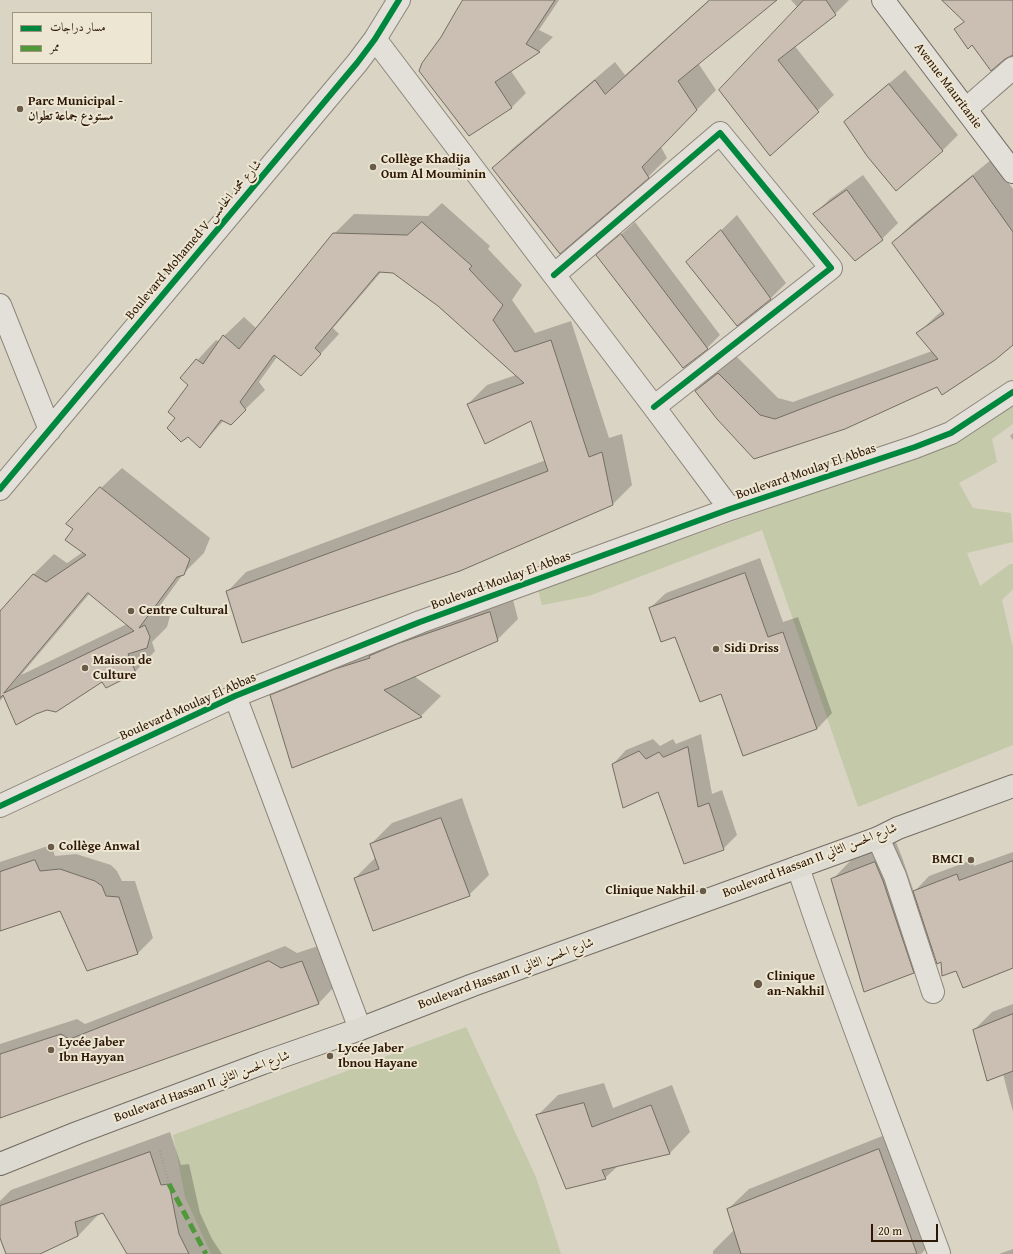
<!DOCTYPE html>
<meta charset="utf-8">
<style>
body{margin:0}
#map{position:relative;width:1013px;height:1254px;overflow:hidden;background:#dad4c4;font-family:"Gentium Book Plus",Amiri,serif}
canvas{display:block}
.legend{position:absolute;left:12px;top:12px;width:140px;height:52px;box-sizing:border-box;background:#ede6d2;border:1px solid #a09480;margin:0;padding:5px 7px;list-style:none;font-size:12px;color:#2d1806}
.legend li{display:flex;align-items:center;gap:8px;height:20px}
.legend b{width:20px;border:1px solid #a09480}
.scale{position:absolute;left:871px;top:1224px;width:67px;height:18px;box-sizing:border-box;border:2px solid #2d1806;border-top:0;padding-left:5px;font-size:12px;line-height:14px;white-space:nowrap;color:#2d1806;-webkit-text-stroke:3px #ede6d2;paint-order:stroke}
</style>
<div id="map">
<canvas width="1013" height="1254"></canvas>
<ul class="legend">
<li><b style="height:5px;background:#00873e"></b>مسار دراجات</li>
<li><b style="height:5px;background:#4f993a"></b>ممر</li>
</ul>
<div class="scale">20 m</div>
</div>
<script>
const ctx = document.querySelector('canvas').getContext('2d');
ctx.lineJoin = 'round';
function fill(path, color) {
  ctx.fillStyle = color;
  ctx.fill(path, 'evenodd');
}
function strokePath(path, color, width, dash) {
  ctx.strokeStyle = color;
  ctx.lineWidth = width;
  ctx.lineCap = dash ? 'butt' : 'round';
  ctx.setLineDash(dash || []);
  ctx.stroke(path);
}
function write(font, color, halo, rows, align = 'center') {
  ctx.font = font + ' "Gentium Book Plus",Amiri,serif';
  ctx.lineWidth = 4;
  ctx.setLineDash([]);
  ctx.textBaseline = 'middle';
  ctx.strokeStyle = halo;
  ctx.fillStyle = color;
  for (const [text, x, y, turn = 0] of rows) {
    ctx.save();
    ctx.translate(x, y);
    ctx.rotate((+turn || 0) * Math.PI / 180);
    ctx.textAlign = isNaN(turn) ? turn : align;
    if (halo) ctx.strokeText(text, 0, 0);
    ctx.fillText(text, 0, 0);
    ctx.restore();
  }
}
const green = new Path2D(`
 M1013 405V424L992 439 997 462 959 483 973 508 1011 513 1013 542 967 553 980 586 1010 564H1013V589L1002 600 1013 648V745L858 807 762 530 589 596 542 605 538 590 951 445Z
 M466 1027 536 1177 561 1254H211L185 1197 173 1135Z`);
const shadow = new Path2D(`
 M465 0H559L539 30 553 37 539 51 511 71 526 93 512 107 469 135 442 38Z
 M709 0H766L698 63 716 90 661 147 667 158 648 177 493 169 512 149 615 62 625 75Z
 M791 0H849L835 14 798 8Z
 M793 44 834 95 770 155 720 90Z
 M905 70 958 135 942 151 845 122 861 107Z
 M992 159 1013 189V343L937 386 754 458 696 391 714 373 736 356 778 398 793 402 932 351 918 333 936 316 942 311 893 243 911 225Z
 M863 175 898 223 882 239 855 259 814 214 830 199Z
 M442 203 490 246 488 249 522 285 512 300 535 333 571 321 609 438 622 434 632 485 613 504 227 592 246 572 546 460 532 419 468 404 487 385 516 375 439 305 393 272 382 271 333 328 339 334 301 375 277 357 259 382 265 390 230 424 224 420 200 447 176 418 189 385 181 378 216 340 220 342 224 336 244 317 257 329 334 234 354 214 428 216Z
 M737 215 786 283 771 298 737 324 688 262Z
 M635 222 720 335 707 348 598 255Z
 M1013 433V440L1010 436Z
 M122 468 210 538 204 553 183 574 157 610 166 605 170 616 167 627 152 642 155 651 135 672 102 680 5 695 0 701V613L33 575 54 554 67 563 83 552 101 488ZM90 593 127 624 21 675Z
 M760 558 783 622 798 617 832 713 817 729 722 693 676 636 650 608 666 593Z
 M511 592 518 619 497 640 414 676 441 696 421 716 292 766 271 696 292 675Z
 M701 734 712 794 722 790 737 835 723 849 659 791 613 764 626 750 653 739 660 746 673 739 676 744Z
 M462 798 489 875 469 895 355 878 376 857 371 844 392 823Z
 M896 842 903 860 914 892 929 876 972 860 974 866 1013 852V967L956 970 942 961 934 951 913 972 832 880 852 859Z
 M51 845 55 856 76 854 111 865 117 871 122 881H135L153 938 138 953 61 909 0 930V862Z
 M285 946 297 953 318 946 334 987 319 1003 0 1117V1044L77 1019 85 1024Z
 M1013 1004V1112L1003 1074 974 1030 992 1012Z
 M604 1083 613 1108 672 1085 690 1132 670 1153 619 1165 605 1178 538 1115 558 1095Z
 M900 1129 938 1237 921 1254H713V1251L734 1230 728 1209 749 1189Z
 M170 1132 181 1165 189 1164 200 1213 212 1239 222 1254H128L104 1212 98 1214V1215L78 1236 37 1254H7L0 1235V1201L11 1190Z
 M1013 1249V1254H999Z`);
const building = new Path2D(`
 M463 0H555L526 44 540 52 495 82 512 108 469 136 419 71 422 63 441 37 456 11Z
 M710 0H777L678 81 697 110 642 167 649 178 560 254 492 168 595 80 605 94Z
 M804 0H826L836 15 778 60 819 112 770 156 719 90Z
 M942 0H1013V55L1005 59 991 71 972 45 968 49 954 29 964 22Z
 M889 84 943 151 896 191 867 156 844 122Z
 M973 176 1013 232V345L995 360 942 395 937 387 845 429 754 459 717 419 695 391 718 373 760 415 775 419 835 396 938 359 916 333 944 314 892 243Z
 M847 190 883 240 855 261 813 214Z
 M422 222 472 266 469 269 503 305 493 320 515 352 551 340 589 457 602 452 613 505 460 571 242 643 226 591 438 513 548 471 531 421 485 444 467 404 524 383 438 306 393 273 379 272 315 348 321 354 301 376 274 355 240 402 246 410 231 425 221 420 200 448 188 437 181 442 167 428 175 418 168 412 188 385 180 378 196 359 203 364 223 335 239 349 333 233 407 235Z
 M721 230 771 299 737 326 686 262Z
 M621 234 708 349 683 368 596 255Z
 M100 487 190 559 184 575 177 577 139 628 145 625 150 637 147 648 128 654 136 673 106 688 102 682 56 712 47 710 36 714 16 725 3 695 0 698V611L33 574 46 582 86 555 65 540 73 529 66 524ZM88 593 134 631 4 693Z
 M745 573 768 637 783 632 817 729 743 756 721 694 700 702 675 637 661 642 649 608Z
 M490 612 498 641 384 690 422 717 292 768 270 695 335 669 370 658 369 656 397 644Z
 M688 747 698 807 709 803 724 850 684 864 658 792 623 808 612 764 639 751 646 759 659 752 663 757Z
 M441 818 470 896 373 931 354 878 379 869 370 844Z
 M35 860 40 871 60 869 95 881 102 886 106 896 119 897 138 954 87 971 60 911 0 931V872Z
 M1013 861V968L963 988 956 971 942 976 941 962 937 964 913 891 957 874 959 880Z
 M875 862 883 881 914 973 864 992 831 879Z
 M269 961 281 968 302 961 319 1004 0 1118V1054L61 1034 69 1039Z
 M1013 1014V1071L987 1081 973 1030Z
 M584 1103 592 1127 651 1105 670 1154 602 1170 606 1179 566 1189 536 1115Z
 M879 1149 917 1254H741L727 1209Z
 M150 1152 161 1185 169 1184 179 1234 189 1254H127L103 1213 75 1222 78 1236 40 1254H6L0 1238V1206Z`);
const path = new Path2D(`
 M160 1151 169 1184`);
const street = new Path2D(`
 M375 39 654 407 730 509
 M966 109 1013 68
 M554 275 720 133 831 268 654 407
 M0 305 50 430
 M0 489 357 63 375 39 399 0
 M235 696 360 1029
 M0 806 235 696 420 622 730 509 915 447 951 433 1013 392
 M878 838 895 876 933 992
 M798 867C841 997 891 1124 939 1253`);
const secondary = new Path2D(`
 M883 0 1013 172`);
const primary = new Path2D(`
 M0 1164 77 1133 263 1063 360 1029 473 985 878 838 898 828 1013 786`);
const quiet = new Path2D(`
 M169 1184 206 1254`);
const cycleway = new Path2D(`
 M554 275 720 133 831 268 654 407
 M0 489 357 63 375 39 399 0
 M0 806 235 696 420 622 730 509 915 447 951 433 1013 392`);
const markers = [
 [20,109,4,"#6a5a48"],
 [373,167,4,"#6a5a48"],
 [131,611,4,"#6a5a48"],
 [716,649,4,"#6a5a48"],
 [85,668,4,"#6a5a48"],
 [51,847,4,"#6a5a48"],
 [971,860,4,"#6a5a48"],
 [703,891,4,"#6a5a48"],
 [758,984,5,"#6a5a48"],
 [51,1050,4,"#6a5a48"],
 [330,1056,4,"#6a5a48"]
];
const streetNames = [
 ["Avenue Mauritanie",948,86,53],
 ["Boulevard Mohamed V شارع محمد الخامس",194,240,-50],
 ["Boulevard Moulay El Abbas",806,472,-19],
 ["Boulevard Moulay El Abbas",501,581,-20],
 ["Boulevard Moulay El Abbas",188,707,-24],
 ["Boulevard Hassan II شارع الحسن الثاني",810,861,-21],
 ["Boulevard Hassan II شارع الحسن الثاني",506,974,-20],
 ["Boulevard Hassan II شارع الحسن الثاني",202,1087,-20]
];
const poiNames = [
 ["Parc Municipal -",28,102],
 ["مستودع جماعة تطوان",28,117],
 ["Collège Khadija",381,160],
 ["Oum Al Mouminin",381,175],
 ["Centre Cultural",139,611],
 ["Sidi Driss",724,649],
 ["Maison de",93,661],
 ["Culture",93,676],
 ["Collège Anwal",59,847],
 ["BMCI",963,860,"right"],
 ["Clinique Nakhil",695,891,"right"],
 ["Clinique",767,977],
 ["an-Nakhil",767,992],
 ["Lycée Jaber",59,1043],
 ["Ibn Hayyan",59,1058],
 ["Lycée Jaber",338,1049],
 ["Ibnou Hayane",338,1064]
];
fill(green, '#c3c9a9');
fill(shadow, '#0003');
fill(building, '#cbbeb2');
strokePath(building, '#746d63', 1);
strokePath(street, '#8d867b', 24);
strokePath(secondary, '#746d63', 24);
strokePath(primary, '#746d63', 24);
strokePath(path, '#a09b93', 2.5, [1, 2]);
strokePath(street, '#e2e0d8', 22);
strokePath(secondary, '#e2e0d8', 22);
strokePath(primary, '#dddad1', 22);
strokePath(quiet, '#4f993a', 5, [10, 5]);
strokePath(cycleway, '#00873e', 6);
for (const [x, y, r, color] of markers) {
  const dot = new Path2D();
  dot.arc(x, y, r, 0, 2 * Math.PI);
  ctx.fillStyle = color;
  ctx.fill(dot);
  strokePath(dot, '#ede6d2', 1.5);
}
write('13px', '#2d1806', '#ede6d2', streetNames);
write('bold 13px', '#2d1806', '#ede6d2', poiNames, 'left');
</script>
